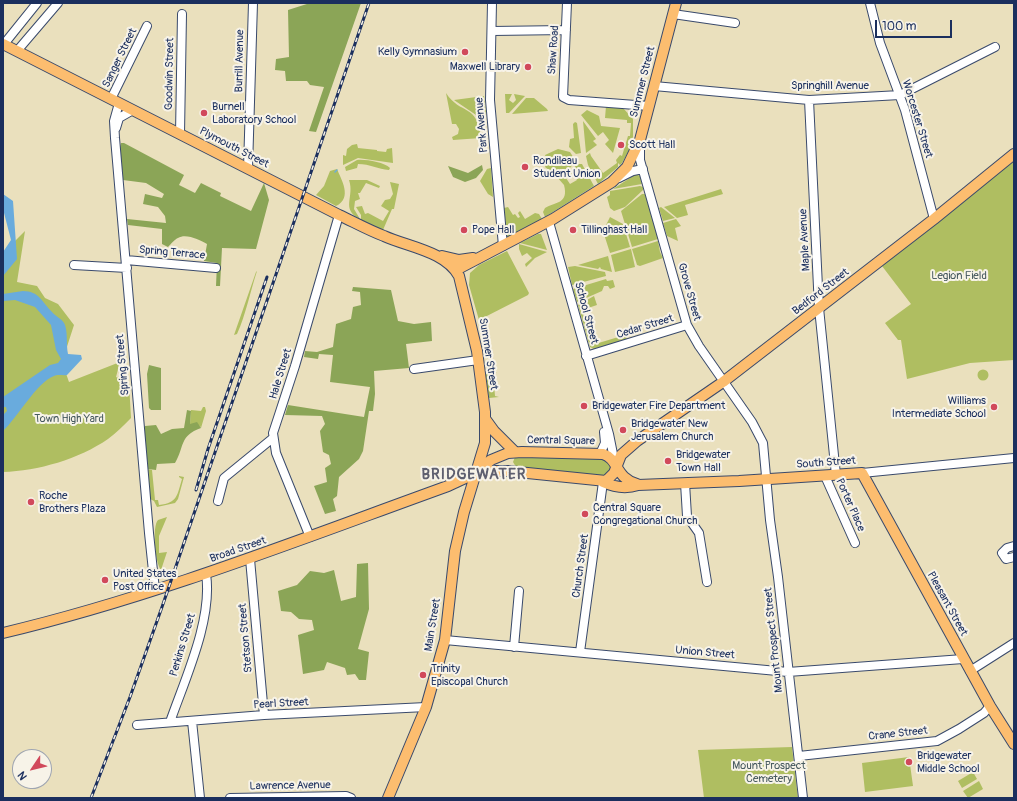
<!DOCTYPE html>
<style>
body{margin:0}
#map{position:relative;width:1017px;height:801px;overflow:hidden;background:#eae0bd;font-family:Pangolin,sans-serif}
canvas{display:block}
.frame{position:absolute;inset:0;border:4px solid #1b2f5e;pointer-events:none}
.north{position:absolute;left:12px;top:749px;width:40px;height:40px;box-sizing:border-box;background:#f7f3e8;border:1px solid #9fa5b1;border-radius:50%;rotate:235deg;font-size:11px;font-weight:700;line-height:16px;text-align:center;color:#1b2f5e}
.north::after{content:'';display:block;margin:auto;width:14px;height:18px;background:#d1495b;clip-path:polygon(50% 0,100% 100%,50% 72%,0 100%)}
.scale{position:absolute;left:875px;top:20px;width:77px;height:18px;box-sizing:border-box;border:2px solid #1b2f5e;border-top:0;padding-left:5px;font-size:12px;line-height:14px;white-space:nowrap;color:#1b2f5e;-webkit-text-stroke:3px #f7f3e8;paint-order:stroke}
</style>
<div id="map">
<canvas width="1017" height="801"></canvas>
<div class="frame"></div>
<div class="north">N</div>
<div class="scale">100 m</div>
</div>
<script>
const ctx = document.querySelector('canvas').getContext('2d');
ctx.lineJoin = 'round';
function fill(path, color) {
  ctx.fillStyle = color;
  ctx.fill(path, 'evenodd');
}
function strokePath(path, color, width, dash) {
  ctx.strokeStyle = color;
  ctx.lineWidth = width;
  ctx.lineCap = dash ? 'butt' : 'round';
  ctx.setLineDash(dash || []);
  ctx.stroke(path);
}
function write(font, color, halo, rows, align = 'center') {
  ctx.font = font + ' Pangolin,sans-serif';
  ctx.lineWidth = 4;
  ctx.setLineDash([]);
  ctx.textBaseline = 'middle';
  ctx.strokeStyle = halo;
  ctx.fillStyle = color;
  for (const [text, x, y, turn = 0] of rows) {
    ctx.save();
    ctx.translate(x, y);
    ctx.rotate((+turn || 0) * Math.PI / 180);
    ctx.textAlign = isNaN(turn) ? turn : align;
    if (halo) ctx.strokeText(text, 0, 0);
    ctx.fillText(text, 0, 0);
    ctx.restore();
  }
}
const green = new Path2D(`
 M446 93C461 116 477 102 481 138L453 140 452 137 458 134 459 129 456 124H452Z
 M505 94H512L509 100 513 103 516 100 514 94 525 96 509 113H506Z
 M484 96 486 113 485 115H476L454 100Z
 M526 98H534L547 109 548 111 512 114Z
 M606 106 623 108 633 119V143L622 163 620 165 618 163V167L598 184 588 165 586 156 590 153 591 156 603 173 617 163 616 160 620 155 622 156 628 136H630L631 123H627V120L605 118Z
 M587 110 599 116 601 126 620 128 613 153 605 144 609 140 603 132 598 136 581 115Z
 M583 121 596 139 593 141 597 145 586 153Z
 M575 122 577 123 581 153 576 154 569 147 570 139 574 138 573 124Z
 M357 144 358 148 377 150V151L386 152 387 149 392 148 393 163 358 158 343 165V155L346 156 347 149 352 145Z
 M558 149 570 152 575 160 571 167C563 173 553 174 545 167L547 161 545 155Z
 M357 160C365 159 384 162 390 168L389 170C378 169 370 164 358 164L357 168 346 171 345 167Z
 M1014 160V360L970 363 907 379 901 340H898L885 323 911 304 882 266Z
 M577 164H582L594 186 545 217 543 212 545 208C555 202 569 204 564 185L557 177 567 174 569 176 566 178 570 184 577 180 574 174 572 175 571 172Z
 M491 168 493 197 488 194 480 181 487 169Z
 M337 169C341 179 353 198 336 206L316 195 324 186 330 171Z
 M636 174 640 176 642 184 613 189Z
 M349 180H367L380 186 379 188 366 183 360 193H358L360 199 355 201 354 209 360 219C340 209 355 197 349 180Z
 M390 182 399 184 394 209H392L383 230 361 220V215L356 207 362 206 365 214 368 213 383 221 389 211 381 206 385 200 390 199 393 194Z
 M640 186 643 187V190L625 207 614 211 610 208 607 197 610 195V191Z
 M721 189 723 194 685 205 688 215 677 218 664 207Z
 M642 194H645L658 239 632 247 621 211Z
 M508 207 513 215 515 214 518 218 520 217 518 213 520 211 525 219 535 213 539 214 542 219 507 237 504 208Z
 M661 207 675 218 663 221 659 208Z
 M610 217 623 224 630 247 610 253 603 231Z
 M676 219 681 226 675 228 678 241 667 236 663 223Z
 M25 231 17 282 37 286 45 298 58 304 74 325 62 362 69 382 120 362 116 377 129 383 131 418C124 425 116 433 108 439 79 459 38 471 3 472V253Z
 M538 234H541L547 250 520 243Z
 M658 241 660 252 663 258 640 266 637 265 632 249Z
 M519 244 547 252 535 258 526 267 525 264 532 258 527 253 522 256 519 249Z
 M631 249 635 267 615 272 611 255Z
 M507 251 529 293 528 295 479 320 469 285 470 273 479 265Z
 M608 256 612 272 601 269 600 267 598 269 578 265Z
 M575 266 605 272 606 276 572 285 568 267Z
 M257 271C250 292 246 314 237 334L234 335 256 272Z
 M606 279 607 281 613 280 615 287 610 289 608 286H604L602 291 577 302 573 289Z
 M594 296 597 305 582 310 592 345 625 335 627 339 594 349 590 347 578 305Z
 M977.5 375a5.5 5.5 0 1 1 11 0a5.5 5.5 0 1 1-11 0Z
 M497 372 493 374 495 396 499 397 489 398 485 375 489 373Z
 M203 407H205L206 411 201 428 200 426 190 424 191 410 201 411Z
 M515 457 604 459 611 464 612 470 606 477 516 467 513 462Z
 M148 469 152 470 155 500H158L159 505C178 503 177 495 182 479L179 477V476L184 477 178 499 175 503 157 507 154 501 150 499Z
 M167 517 159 536V553L167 552 161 570C155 563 152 526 158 520Z
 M792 747 798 798H704L698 750Z
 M909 757 913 786 865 792 862 763Z
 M973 772 977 779 962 788 958 781Z
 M979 781 983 789 968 798 963 791Z`);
const forest = new Path2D(`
 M310 3H361L316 132 309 131 324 87 310 85 307 81H286L285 71 275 70 276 59 289 57 288 10Z
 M121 143H124L184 175 179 185 195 193 201 183 221 193 220 196 251 211 264 183 269 200 256 249 222 248 220 286H216L217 263 204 261 207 244C200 240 186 233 178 238 175 239 171 244 168 247L162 244V229L128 225 127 219 166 223 165 216 158 207 143 204 145 194 162 198 164 194 146 183 123 180 120 148Z
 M482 165 483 170 476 178 465 182 453 177 448 166 468 173Z
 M353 287 391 290 398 321 414 324 431 322 432 341 406 344 409 368 374 371 375 394 373 411H369L363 451 359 459 339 477 337 496 333 499 336 511 325 514 314 486 327 482 325 468 331 464 329 455 323 452 320 431 325 424 322 416 285 415 288 405 364 417 370 387 330 382 333 355 319 354 318 359 304 357 305 351 317 352 333 347 336 324 351 319 353 307 361 305 360 292 352 291Z
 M149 365 161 368V410H151L149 408 147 374Z
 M187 410 191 411 190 424 197 422 201 428C179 436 185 446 175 463L157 464 156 470 148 469 144 428 145 426 156 425 161 434 172 429 184 428Z
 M368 563 369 609 358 649 369 652 366 680H359L355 674 347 675 345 668 327 662 324 670 303 674 298 635 314 630 312 620 299 619 291 612 281 611 278 591 297 585 310 571 324 573 334 570 341 601 356 597 357 564Z`);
const water = new Path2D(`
 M3 194 13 201 17 259 3 276V252L11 240 3 209Z
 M23 291C39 291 42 302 52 312 56 317 63 319 65 325 68 334 66 344 68 354L81 355 82 359 67 375C63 376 58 374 54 376 37 382 17 418 3 431V415L7 411 6 407H3V397L50 365 58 363 61 359 56 350 51 325 35 307 15 300 3 301V294Z`);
const stream = new Path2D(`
 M335 172 337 170`);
const minor = new Path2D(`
 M492 3 490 100 503 246
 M567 3 563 97 569 100 649 106
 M870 3 880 43 905 110 934 219
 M673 14 735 23
 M492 31 566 30
 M4 44 37 3
 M17 51 58 3
 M654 86 809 100 900 95 995 47
 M111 99 147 26
 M809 100 819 308 836 475
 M119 103 114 121 115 138 149 533 155 590
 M116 128 119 118 133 110
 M180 134 182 14
 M640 142V160L687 325 699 346 752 422 763 443 770 520 778 577 803 798
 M248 168 253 3
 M619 178 633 171 643 169
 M549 222 609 434 615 464
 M126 260 216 268
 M74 265 127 268
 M586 356 687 325
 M414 369 478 360
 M600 454 605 443 604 432
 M862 473 1014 458
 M825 476 855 543
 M685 483 687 516 699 533 707 582
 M218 501 224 478 273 438
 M310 537 276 453 273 433 295 366 339 215
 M1014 546 1007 548 1002 553 1006 559 1014 557
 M250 559 264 715
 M445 640 788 672 963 659
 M514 647 519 591
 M580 652 603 482
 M970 671 1014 643
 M192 721 200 798
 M170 722C185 679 213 619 206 574
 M137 725 264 715 426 707
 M799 756 937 741 959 729 984 713 990 706
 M230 798 346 796 351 798`);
const major = new Path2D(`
 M3 44 339 215C354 222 368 230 384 236 408 247 445 251 459 276L477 351 485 412V443L464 512 455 551 445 640 426 707 388 798
 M442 256 459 260 473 258
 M456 270 553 219 612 182 627 167 640 140 676 3
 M486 420 494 431 515 452
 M476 472 491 460 508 453 522 452 603 454C619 459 615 478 637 484
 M603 482C614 487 626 489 638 485L739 481 862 473 990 706 1014 744
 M3 633C155 597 301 539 448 486L476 473 491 471H508L606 481 614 473 621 455 637 441 723 382 934 219 1014 154`);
const rail = new Path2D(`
 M196 490 208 449 267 277
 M91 798 130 697 162 607 369 3`);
const markers = [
 [465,52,4,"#d1495b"],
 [528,67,4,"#d1495b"],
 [204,113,4,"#d1495b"],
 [621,145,4,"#d1495b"],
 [525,167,4,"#d1495b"],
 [464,230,4,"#d1495b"],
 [573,230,4,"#d1495b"],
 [584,406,4,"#d1495b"],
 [994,407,4,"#d1495b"],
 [623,430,4,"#d1495b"],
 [668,461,4,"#d1495b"],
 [31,502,4,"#d1495b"],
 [585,514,4,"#d1495b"],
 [105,580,4,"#d1495b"],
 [423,675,4,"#d1495b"],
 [909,762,4,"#d1495b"]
];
const streetNames = [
 ["Shaw Road",554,50,-86],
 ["Sanger Street",120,58,-64],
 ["Burrill Avenue",240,61,-89],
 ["Goodwin Street",170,74,-89],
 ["Summer Street",643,82,-76],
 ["Springhill Avenue",830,86],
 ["Worcester Street",917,119,73],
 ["Park Avenue",482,125,-95],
 ["Plymouth Street",234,148,27],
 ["Maple Avenue",805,240,-93],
 ["Spring Terrace",172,253,5],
 ["Grove Street",689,292,74],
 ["Bedford Street",821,292,-38],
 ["School Street",586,313,75],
 ["Cedar Street",645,327,-17],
 ["Summer Street",488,354,81],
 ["Spring Street",123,365,-95],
 ["Hale Street",281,374,-73],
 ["Central Square",561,441,1],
 ["South Street",826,463,-4],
 ["Porter Place",850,505,66],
 ["Broad Street",238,550,-19],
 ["Church Street",581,566,-82],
 ["Pleasant Street",947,604,61],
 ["Main Street",433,625,-81],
 ["Stetson Street",246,638,-95],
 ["Mount Prospect Street",774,640,-96],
 ["Perkins Street",183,645,-73],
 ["Union Street",705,653,5],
 ["Pearl Street",281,704,-3],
 ["Crane Street",898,734,-6],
 ["Lawrence Avenue",290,786,-1]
];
const poiNames = [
 ["Kelly Gymnasium",457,52,"right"],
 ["Maxwell Library",520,67,"right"],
 ["Burnell",212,107],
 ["Laboratory School",212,120],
 ["Scott Hall",629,145],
 ["Rondileau",533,161],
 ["Student Union",533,174],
 ["Pope Hall",472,230],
 ["Tillinghast Hall",581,230],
 ["Williams",986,401,"right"],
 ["Intermediate School",986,414,"right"],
 ["Bridgewater Fire Department",592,406],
 ["Bridgewater New",631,424],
 ["Jerusalem Church",631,437],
 ["Bridgewater",676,455],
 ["Town Hall",676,468],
 ["Roche",39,496],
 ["Brothers Plaza",39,509],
 ["Central Square",593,508],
 ["Congregational Church",593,521],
 ["United States",113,574],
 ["Post Office",113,587],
 ["Trinity",431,669],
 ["Episcopal Church",431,682],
 ["Bridgewater",917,756],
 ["Middle School",917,769]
];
const parkNames = [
 ["Legion Field",959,276],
 ["Town High Yard",69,419],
 ["Mount Prospect",769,766],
 ["Cemetery",769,779]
];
const districtNames = [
 ["BRIDGEWATER",474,475]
];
fill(green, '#afbe61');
fill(forest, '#8ba557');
fill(water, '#69abdd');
strokePath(stream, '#69abdd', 1.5);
strokePath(minor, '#3a4a6c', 10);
strokePath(major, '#3a4a6c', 12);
strokePath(minor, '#fff', 8);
strokePath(major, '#fcbd6f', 10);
strokePath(rail, '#1b2f5e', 3);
strokePath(rail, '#f7f3e8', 1.5, [4.5]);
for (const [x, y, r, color] of markers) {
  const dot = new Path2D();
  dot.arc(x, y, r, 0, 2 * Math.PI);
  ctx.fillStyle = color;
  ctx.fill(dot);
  strokePath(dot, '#f7f3e8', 1.5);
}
write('11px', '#1b2f5e', '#f7f3e8', streetNames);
write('11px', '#1b2f5e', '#f7f3e8', poiNames, 'left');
write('11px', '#475a5f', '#f7f3e8', parkNames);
ctx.letterSpacing = '1px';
write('bold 15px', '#5e5f6f', '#f7f3e8', districtNames);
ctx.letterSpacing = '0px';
</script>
